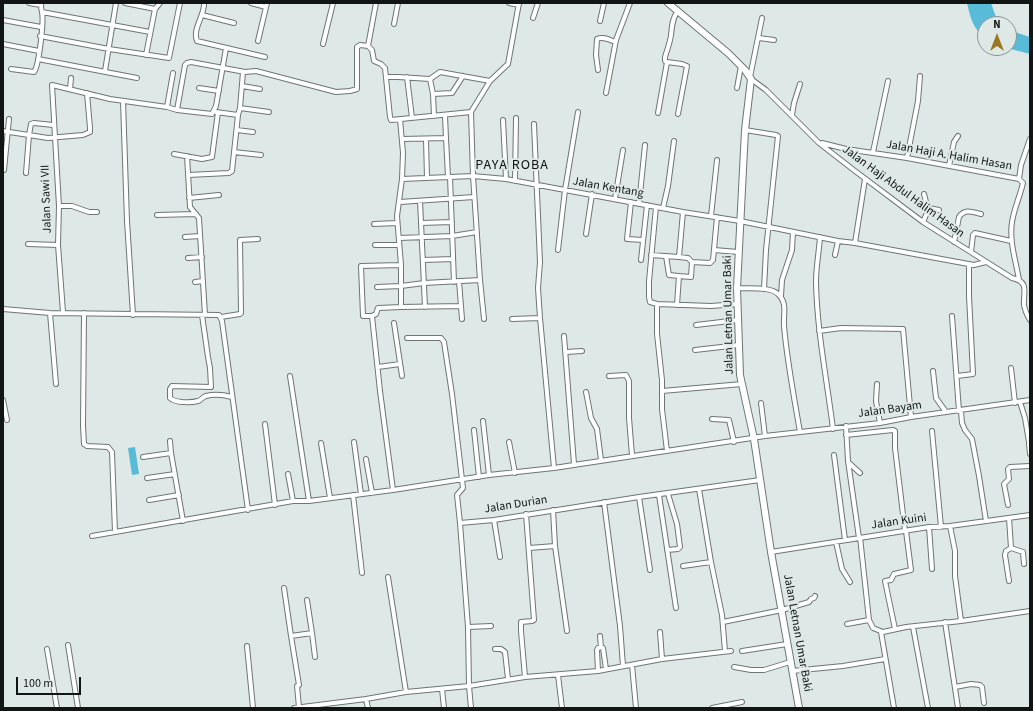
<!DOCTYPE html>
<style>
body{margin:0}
#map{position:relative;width:1033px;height:711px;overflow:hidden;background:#dee9e7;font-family:"Source Sans 3",sans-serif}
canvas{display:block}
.frame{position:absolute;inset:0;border:4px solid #111514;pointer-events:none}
.north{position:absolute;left:977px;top:16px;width:40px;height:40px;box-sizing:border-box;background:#dee9e7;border:1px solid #8c9493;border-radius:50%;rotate:0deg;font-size:11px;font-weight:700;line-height:16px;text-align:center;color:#111514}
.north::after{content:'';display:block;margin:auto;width:14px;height:18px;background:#9c7622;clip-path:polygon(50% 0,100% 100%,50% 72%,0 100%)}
.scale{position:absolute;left:16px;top:677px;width:65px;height:18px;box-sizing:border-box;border:2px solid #111514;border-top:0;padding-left:5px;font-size:12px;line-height:14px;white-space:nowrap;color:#111514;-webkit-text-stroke:3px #dee9e7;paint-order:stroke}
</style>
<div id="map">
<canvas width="1033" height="711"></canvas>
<div class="frame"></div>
<div class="north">N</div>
<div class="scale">100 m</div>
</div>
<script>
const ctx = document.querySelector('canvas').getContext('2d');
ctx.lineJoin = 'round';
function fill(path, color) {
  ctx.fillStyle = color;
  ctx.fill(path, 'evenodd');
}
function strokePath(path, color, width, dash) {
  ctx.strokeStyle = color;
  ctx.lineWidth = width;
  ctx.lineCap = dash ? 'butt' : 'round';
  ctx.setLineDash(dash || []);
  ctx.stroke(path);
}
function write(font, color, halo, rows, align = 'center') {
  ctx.font = font + ' "Source Sans 3",sans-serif';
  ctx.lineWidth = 4;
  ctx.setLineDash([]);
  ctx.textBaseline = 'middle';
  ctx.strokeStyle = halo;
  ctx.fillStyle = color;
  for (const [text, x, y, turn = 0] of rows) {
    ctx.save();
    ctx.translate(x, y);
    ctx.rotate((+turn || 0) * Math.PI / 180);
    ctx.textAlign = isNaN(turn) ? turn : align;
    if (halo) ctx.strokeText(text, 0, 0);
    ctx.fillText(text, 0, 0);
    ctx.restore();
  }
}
const water = new Path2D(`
 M967 3H991L997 20 1000 24H985V37C973 30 970 16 967 3Z
 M1009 30 1030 37V54L1007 48H1009Z
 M135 447 139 474 132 475 128 448Z`);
const street = new Path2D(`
 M29 3 41 5
 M125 3 155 9
 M204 3C205 15 192 29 197 41L265 57
 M251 3 266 7
 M509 3 519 5
 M42 12 150 32
 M202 15 234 23
 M533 18 538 3
 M3 20 41 27
 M600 21 604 3
 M394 24 398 3
 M40 36 109 49 169 58 180 3
 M759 38 774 40
 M258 41 267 3
 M3 44 39 51
 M323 44 333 3
 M368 46 376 3
 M146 55 155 9 160 3
 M38 59 137 78
 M667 62 682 64 687 66 678 114
 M11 69 34 72C39 66 44 21 42 12 41 9 41 7 41 3
 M598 70 596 55 597 39C603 36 610 40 615 42
 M105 71 116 3
 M386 77H398L430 79 440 72 490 81
 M407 77 412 118
 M750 77 762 18
 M430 79 433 94 434 116
 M751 79 766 90 819 143 855 171 923 222 1012 278C1030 282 1023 292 1024 305 1025 311 1027 315 1030 320
 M242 86 260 89
 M199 88 219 91
 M737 88 741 66
 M70 89 71 78
 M606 93 616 40 630 3
 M433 94 452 93 463 76
 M123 101 127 221 133 315
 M167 107 173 73
 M240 108 243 72
 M177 110 185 65 187 63 191 62 245 72 256 71 336 92 350 91 357 89V47L360 45 368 46 372 50 374 61 381 64 385 68 390 117 391 120 471 112
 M216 112 238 115 240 108 269 112
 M658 113 667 62 665 61V57C667 50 670 43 671 35 672 27 672 18 678 11
 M792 115 794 103 800 84
 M400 119 403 153 402 179 397 216 401 265V286L424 283 480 280 473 176 471 112 490 81 508 64 519 3
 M503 120 506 179
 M534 124 540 262 538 288 540 318 554 468
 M237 130 253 132
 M745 130 776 135 778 136 766 250 764 289
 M3 131 48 138 83 135 90 132V128L87 93
 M446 138 448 177
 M402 139 446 138 445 116
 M426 139 427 178
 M822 143 846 149 907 158 1019 179 1023 183C1020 196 1014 209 1012 222 1009 242 1016 261 1019 280
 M234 152 261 155
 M873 152 888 81
 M174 154 202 159 212 157 218 112
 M187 156 190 207 199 218 205 315
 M907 158 918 101 920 76
 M949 166 954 142 958 136
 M4 170 9 119
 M26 173 29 135 31 124 34 123 53 125
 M188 175 229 173 232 171 238 115
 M450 177 454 282
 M402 179 473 176 506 179 683 212 740 221 838 241 855 243 936 258 974 265 986 262
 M1019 179 1021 165 1030 139
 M515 181 516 118
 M924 194 927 206 929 208
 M189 198 219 195
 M615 199 623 150
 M420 201 425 307
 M400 202 474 197
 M631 202 627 239 643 240
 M639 204 645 145
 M59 206H72L89 212H97
 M656 207 649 281V297L650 302 657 304V334L662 380V409L667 451
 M663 208 668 186 674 141
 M683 212 679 257 688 258 692 262 710 263 713 260 717 217
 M157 215 196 214
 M711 216 717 160
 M923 222 929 208 939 210
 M421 223 452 222
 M374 224 397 223
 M586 234 592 194
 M185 237 200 236
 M820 237C819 252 816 267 816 282 817 332 827 380 833 429
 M399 238 452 236 477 232
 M954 242 959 217C965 208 972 212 981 214
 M855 243 865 179
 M28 244 58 245
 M375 245H399
 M558 250 565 190 578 112
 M714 250 738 252
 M971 252 973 235 975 233 1011 241
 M651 255 679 257
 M835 255 838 241
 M666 256 669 275 679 276
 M188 258 202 257
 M423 260 453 259
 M641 260 647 205
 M480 280 484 319
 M459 281 462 319
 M195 282 203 281
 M377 287 401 286V307L378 308 376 314 372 316H363L361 266 401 265
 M737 288C748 289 770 286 778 294 788 303 783 315 784 326 787 361 794 397 800 432
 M781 296 782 280 792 250 793 232
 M657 304 711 306 737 304
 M677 305 679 276 691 277 692 262
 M401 307 461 306
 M3 309 50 313 219 315 222 321 248 510
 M63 312 58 245 59 206 52 85 110 99 167 107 177 110 212 114 216 106 226 48
 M50 313 56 384
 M84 313 83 426 84 444 87 446 108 447 112 452 115 532
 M202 315 208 357 210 368 211 387 172 386 170 389V398C175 403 191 403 198 401 202 400 202 397 206 396 214 394 224 395 232 397
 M372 316 380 391 393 490
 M952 316 959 411
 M221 317 240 314 241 313 240 240 258 239
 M512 319 540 318
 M394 323 402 376
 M696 325 738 320
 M819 331 841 328 903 329 911 417
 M564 336 574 464
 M407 338H441L444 342 452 394 463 488 457 495 460 523
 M695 350 739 345
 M566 352 582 351
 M378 367 400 364
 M1011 368 1015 403
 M933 371 936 398 946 412
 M290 376 309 501
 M609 376 626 375 629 381V418L632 455
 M957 376 973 374 969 296V264
 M877 384 876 401 880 423
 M662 391 742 384
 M586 392 591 418 597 429 601 460
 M3 400 7 420
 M1020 402 1025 418 1029 442
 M761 403 765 436
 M961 411 962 423 965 430 972 439 979 476 986 521
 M712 419 729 420 734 442
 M483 421 489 475
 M265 424 275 505
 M846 426 848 461 859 538
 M474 430 479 477
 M932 431 941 527
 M846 435 893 430 895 431V448L905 531
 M170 441 171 453
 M1030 441 1029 444 1030 454
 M354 442 361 494
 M509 442 515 473
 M321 443 330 498
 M834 455 845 540
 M143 457 171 453 183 521
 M366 459 372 493
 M849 463 860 473
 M288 474 293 501
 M147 478 175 474
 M699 489 711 562 722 615 725 651
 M353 495 362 573
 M659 495 676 608
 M639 497 650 570
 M149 500 179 495
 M604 502 620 626 623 666
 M1008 505 1004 484 1009 479 1008 469 1010 467 1030 466
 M553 510 555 546
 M1009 518 1011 548 1023 552 1024 564
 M494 520 500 557
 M950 526 955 551V576L961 621
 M929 527 932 569
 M92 536 293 501H309L393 490 489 475 554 468 765 436 880 423 911 417 1030 400
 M860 537 869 620 873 628 883 632 906 627 961 621 1030 611
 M836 542 842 569 850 582
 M529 548 555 546 567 631
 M667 550 678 549 680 547 677 524 668 494
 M771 552 929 527 950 526 1030 515
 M683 566 711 562
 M388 577 406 692
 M1009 581 1005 555 1006 551 1011 548
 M284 588 291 636
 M723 622 782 610 809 602 811 599 814 598 815 596
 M945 622 958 708
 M847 624 869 620
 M468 627 491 626
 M913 627 928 708
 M895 629 885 581 891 580 894 574 911 570 906 531
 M660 632 662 659
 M881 632 894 708
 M312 633 315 657
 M600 636 601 647 603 648 606 669
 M68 645 78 708
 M247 646 253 708
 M47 649 57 708
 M495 649H501L505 652 508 679
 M742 651 787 644
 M632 665 636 708
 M734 667 751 670H764L790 662
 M598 671 597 650 598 648 601 647
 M792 671 843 666 885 659
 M558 675 562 708
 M525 677 521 631V622L532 621 534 620 526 514
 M955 687 971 684 980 685 982 687 984 703
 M442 689 444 708
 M366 699 368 708
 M299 707 297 686 299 685 291 636 312 633 307 600
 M294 708 366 699 406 692 469 686 525 677 598 671 662 659 731 651
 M471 708 469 686 468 627 460 523 494 520 639 497 760 480
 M712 708 742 702`);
const secondary = new Path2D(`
 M668 3 728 53 745 70 751 79 745 130 737 288 740 375 754 439 771 552 799 708`);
const streetNames = [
 ["Jalan Haji A. Halim Hasan",949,156,10],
 ["Jalan Kentang",608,188,10],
 ["Jalan Haji Abdul Halim Hasan",903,192,36],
 ["Jalan Sawi VII",47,199,-92],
 ["Jalan Letnan Umar Baki",729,315,-91],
 ["Jalan Bayam",890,410,-8],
 ["Jalan Durian",516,505,-9],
 ["Jalan Kuini",899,522,-8],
 ["Jalan Letnan Umar Baki",797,633,80]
];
const quarterNames = [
 ["PAYA ROBA",512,166]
];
fill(water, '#58bcd9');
strokePath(street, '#6c7673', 6);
strokePath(secondary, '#6c7673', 8);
strokePath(street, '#fff', 4);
strokePath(secondary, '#fff', 6);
write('12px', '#111514', '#dee9e7', streetNames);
ctx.letterSpacing = '1px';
write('14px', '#111514', '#dee9e7', quarterNames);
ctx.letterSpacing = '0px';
</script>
